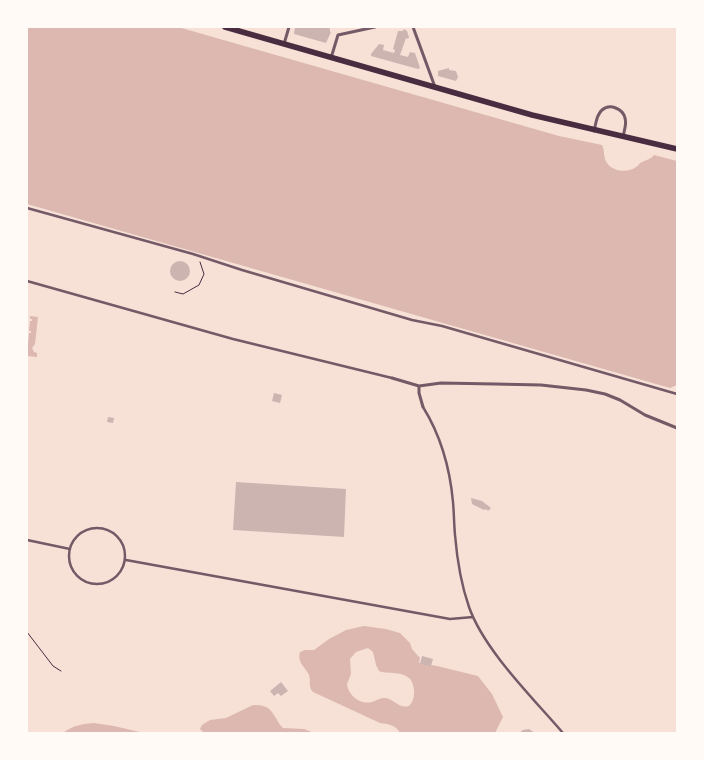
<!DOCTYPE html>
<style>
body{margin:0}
#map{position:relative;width:704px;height:760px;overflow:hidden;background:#f7e1d7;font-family:Karla,sans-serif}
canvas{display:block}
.frame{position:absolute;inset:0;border:28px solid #fffaf5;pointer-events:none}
</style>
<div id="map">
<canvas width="704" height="760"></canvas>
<div class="frame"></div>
</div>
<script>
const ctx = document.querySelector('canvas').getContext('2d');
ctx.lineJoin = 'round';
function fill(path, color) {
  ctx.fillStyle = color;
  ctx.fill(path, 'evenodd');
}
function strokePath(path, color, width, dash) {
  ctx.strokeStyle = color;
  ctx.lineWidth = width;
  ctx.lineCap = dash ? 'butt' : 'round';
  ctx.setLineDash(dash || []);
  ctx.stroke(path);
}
const water = new Path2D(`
 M27 27H178L559 136 602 145C605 151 603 157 607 163 613 172 628 173 636 167 638 166 639 164 640 163 645 160 650 160 654 155L677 161V385L670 388 27 204Z
 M30 316 38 317 35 344 32 348 34 352 37 353V357L27 356 29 333H31V331H29L30 321H32V319H30Z
 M364 626 386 629 400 633 410 643 412 649 420 658 419 663 437 666 478 676 492 694 503 717 495 733H400C396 725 388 724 380 723L313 692C307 686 312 679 308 673 304 666 297 662 300 652L305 650H314L329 639 346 630ZM368 648 373 652 376 665 379 671C390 675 402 670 411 680 415 688 416 699 409 706 398 709 394 698 384 698 379 698 376 701 372 702 360 705 348 695 347 684L351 674 350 659 356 652Z
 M253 705C274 704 272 716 283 728L304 729 314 733H204L200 729 202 725 210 720 226 718Z
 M94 723 114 726 144 733H63C73 725 83 724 94 723Z`);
const building = new Path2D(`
 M295 27H328L330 29V32H331L326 43 294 34Z
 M404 29 407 31 409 37 408 39 406 38 400 55 408 57 410 52 415 53 420 68 418 69 371 56V54L379 44 384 45 383 50 394 53 395 50 393 49 398 31H403Z
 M449 68V70L456 71 458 77 456 81 438 76V71Z
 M170 271a10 10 0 1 1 20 0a10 10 0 1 1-20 0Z
 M274 393 282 395 280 403 272 401Z
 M108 417 114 418 113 423 107 422Z
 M236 482 346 489 344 537 233 530Z
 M471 498 482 501 491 508 488 511 486 509 484 510 472 504Z
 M422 656 433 659 431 666 420 664Z
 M281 682 288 691 281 696 278 693 274 696 270 691Z
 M529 729 535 733H519L523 730Z`);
const path = new Path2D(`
 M175 292 183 294 199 285 204 274 200 262
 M27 632 53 666 61 671`);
const pedestrian = new Path2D(`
 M27 208 193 254 242 270 412 320 442 326 677 394
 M27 281 233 339 392 378
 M423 407C441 436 450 469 453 502 454 513 454 524 455 535 457 559 461 584 469 607 484 650 533 698 563 733
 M69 556a28 28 0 1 1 56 0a28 28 0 1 1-56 0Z
 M27 540 70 549
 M126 560 450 619 473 617`);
const minor = new Path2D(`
 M413 27 435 87
 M284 44 289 27
 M331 58 338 35 375 27
 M594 131C596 124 596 115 602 110 610 103 623 109 625 118 627 124 624 131 623 137
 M392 378 419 386 441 383 495 384 541 385 586 390 605 394 620 400 645 415 677 428
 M419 386V393L423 407`);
const trunk = new Path2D(`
 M225 27 532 115 677 149`);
fill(water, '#dcb8b0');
fill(building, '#ccb4b1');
strokePath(path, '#4a2c40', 1);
strokePath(pedestrian, '#755966', 2.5);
strokePath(minor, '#755966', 3);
strokePath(trunk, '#4a2c40', 5.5);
</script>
